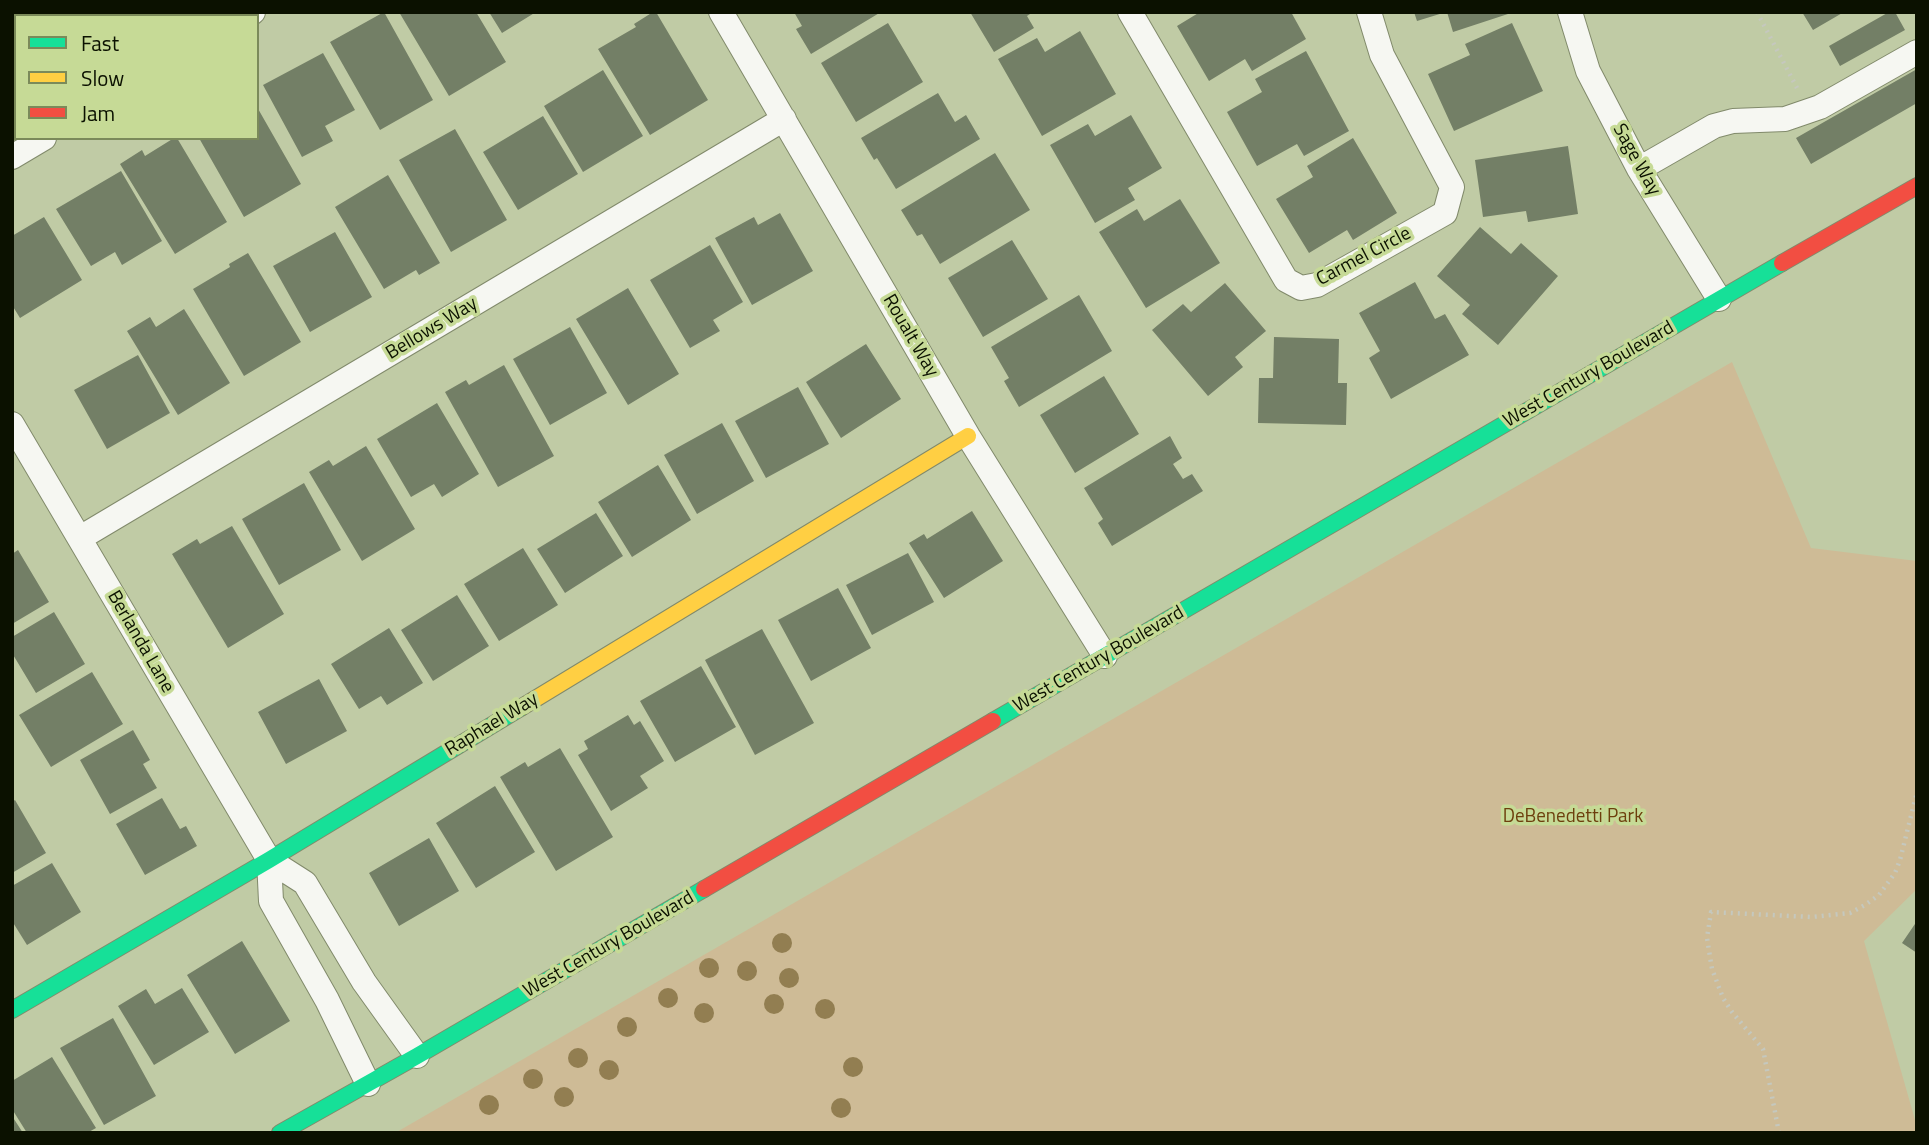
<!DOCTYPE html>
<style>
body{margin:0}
#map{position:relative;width:1929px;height:1145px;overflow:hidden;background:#c0cba5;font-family:"Titillium Web",sans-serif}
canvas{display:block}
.frame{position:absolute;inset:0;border:14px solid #0b1100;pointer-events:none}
.legend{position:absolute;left:14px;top:14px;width:245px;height:126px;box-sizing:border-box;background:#c6da96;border:2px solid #7b8a5a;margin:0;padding:9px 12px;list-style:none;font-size:21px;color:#0b1100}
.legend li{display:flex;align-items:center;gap:14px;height:35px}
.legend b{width:35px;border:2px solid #7b8a5a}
</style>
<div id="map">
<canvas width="1929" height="1145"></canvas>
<div class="frame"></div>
<ul class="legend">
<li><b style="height:9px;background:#16e098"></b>Fast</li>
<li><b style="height:9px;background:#ffcf43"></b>Slow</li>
<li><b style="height:9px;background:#f24e42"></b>Jam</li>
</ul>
</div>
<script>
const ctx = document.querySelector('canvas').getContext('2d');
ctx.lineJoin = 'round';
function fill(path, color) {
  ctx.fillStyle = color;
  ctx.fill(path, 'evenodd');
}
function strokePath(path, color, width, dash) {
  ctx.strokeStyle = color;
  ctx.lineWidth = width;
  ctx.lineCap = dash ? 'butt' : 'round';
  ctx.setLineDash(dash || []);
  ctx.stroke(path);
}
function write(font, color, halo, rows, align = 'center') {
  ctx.font = font + ' "Titillium Web",sans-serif';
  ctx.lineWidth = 7;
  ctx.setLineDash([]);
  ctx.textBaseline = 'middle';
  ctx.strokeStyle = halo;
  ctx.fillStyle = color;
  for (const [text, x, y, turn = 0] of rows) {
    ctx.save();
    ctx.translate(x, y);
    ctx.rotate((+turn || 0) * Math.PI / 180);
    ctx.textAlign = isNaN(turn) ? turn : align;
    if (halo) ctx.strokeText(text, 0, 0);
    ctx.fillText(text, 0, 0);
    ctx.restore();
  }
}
const green = new Path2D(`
 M1732 362 1811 548 1917 561V889L1864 941 1917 1127V1133H395Z`);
const building = new Path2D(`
 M21 12H101L104 16H23Z
 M113 12H142L136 16H115Z
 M384 12 433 100 380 130 330 42Z
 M399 12H476L506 62 449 96Z
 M489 12H536L502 33Z
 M653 12H656L708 100 650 135 598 49 636 27 634 24Z
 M794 12H881L811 54 796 29 802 26Z
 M970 12H1033L1027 16 1034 28 994 52Z
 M1200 12H1291L1306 39 1252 71 1245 59 1209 81 1177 26Z
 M1414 12H1443V13L1417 21Z
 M1447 12H1511V13L1453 32Z
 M1802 12H1844L1813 30Z
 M1889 12H1895L1905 30 1840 66 1829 46Z
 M888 23 923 82 856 122 821 63Z
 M1512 23 1543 91 1454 131 1428 74 1470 55 1465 44Z
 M12 24 16 30V90L12 92Z
 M1080 31 1116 94 1042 136 998 59 1037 38 1045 52Z
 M1306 51 1349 131 1304 156 1297 144 1257 166 1227 112 1262 92 1255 79Z
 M323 53 355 110 325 126 333 141 302 157 263 85Z
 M1917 69V103L1811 164 1796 138Z
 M603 70 643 136 583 172 544 106Z
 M938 93 955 122 966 115 980 139 896 189 877 158 874 160 861 138Z
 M257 107 301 184 244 217 199 138H257Z
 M1131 115 1162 168 1128 188 1135 200 1095 223 1050 145 1088 124 1095 136Z
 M543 116 578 174 518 210 483 152Z
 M455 129 507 220 451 252 399 160Z
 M174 138H177L227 222 175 254 120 164 142 150 145 156Z
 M1353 138 1397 213 1353 240 1347 230 1309 253 1276 199 1313 177 1307 166Z
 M1568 146 1578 214 1528 222 1526 211 1483 217 1475 160Z
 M995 153 1030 210 940 264 922 234 917 236 901 210Z
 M121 171 162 241 122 265 115 252 91 266 56 209Z
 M388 175 440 263 419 275 416 270 384 289 335 207Z
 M1180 199 1220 263 1146 308 1099 232 1137 209 1144 221Z
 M780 213 813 271 752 305 715 238 754 217 758 225Z
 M44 217 82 280 20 318 12 305V236Z
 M1480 227 1511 254 1521 243 1558 276 1498 345 1462 314 1470 305 1437 276Z
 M335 232 372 297 310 332 273 266Z
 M1012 240 1048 299 983 337 948 278Z
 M710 245 743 302 713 320 720 331 690 348 650 280Z
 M248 253 301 342 244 376 193 289 230 267 229 264Z
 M1415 282 1435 319 1445 314 1469 355 1391 399 1369 358 1380 351 1359 313Z
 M1225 283 1266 331 1235 357 1243 367 1208 396 1152 330 1183 304 1191 312Z
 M628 288 679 374 628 405 576 319Z
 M1079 295 1112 351 1019 407 1004 381 1009 378 991 347Z
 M184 309 230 383 178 415 127 331 150 317 156 327Z
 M570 327 607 393 550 425 513 359Z
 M1274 337 1339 339 1338 383H1347L1346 425 1258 423 1259 378H1273Z
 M866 344 901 399 841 438 806 382Z
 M138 355 170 413 107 449 74 390Z
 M504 365 554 456 498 487 445 392 466 380 469 385Z
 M1104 376 1139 434 1075 473 1040 415Z
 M798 387 829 444 766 478 735 421Z
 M437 403 479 474 442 497 434 484 411 497 377 439Z
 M722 423 754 481 697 514 664 455Z
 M1170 436 1182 458 1173 464 1183 479 1192 474 1203 491 1112 546 1098 523 1103 519 1084 488Z
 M366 446 415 529 362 561 309 472 329 460 333 466Z
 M658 465 691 520 632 557 598 502Z
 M304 483 341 550 279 585 242 519Z
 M972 511 1003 561 944 598 909 543 924 534 927 539Z
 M596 513 623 556 565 593 537 549Z
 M232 526 284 614 228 648 172 554 197 539 200 544Z
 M523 548 558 605 499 641 464 584Z
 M18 550 49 602 12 624V554Z
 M908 553 934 602 872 635 846 585Z
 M838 588 871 648 811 681 778 620Z
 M457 595 489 646 433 681 401 630Z
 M54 612 85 664 36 693 12 653V637Z
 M389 628 423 683 387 705 381 696 359 709 331 664Z
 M762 629 814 723 755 755 705 660Z
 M701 666 736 727 675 762 640 701Z
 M92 672 123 724 51 767 19 715Z
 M319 679 347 731 286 764 258 712Z
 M628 715 634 725 640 721 664 761 640 776 648 788 611 811 578 755 588 749 584 741Z
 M133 730 150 760 143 764 157 788 110 814 80 760Z
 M560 748 613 837 556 871 500 777 525 762 528 767Z
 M495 786 535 852 476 888 436 823Z
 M162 798 180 829 186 826 197 846 145 875 116 824Z
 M15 800 46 853 12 873V802Z
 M429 838 459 891 399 926 369 873Z
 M52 863 81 912 27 945 12 921V886Z
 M1917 921V953L1902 943Z
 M242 941 290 1021 235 1054 187 975Z
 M182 988 209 1032 154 1065 118 1006 146 989 155 1004Z
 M113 1018 156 1096 104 1125 60 1048Z
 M52 1057 96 1128 87 1133H27L12 1109V1081Z
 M12 1116 23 1133H12Z`);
const path = new Path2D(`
 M1757 12 1797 88
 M1779 1133 1763 1049 1732 1012 1723 998 1712 969 1707 938 1711 912 1811 917 1850 913 1865 905 1879 895 1895 873 1900 860 1917 792`);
const street = new Path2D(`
 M721 12 968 436 1105 656
 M1130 12 1286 280 1301 288 1317 285 1445 213 1452 187 1382 55 1369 12
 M1570 12 1588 71 1639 169 1719 299
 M248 16 253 12
 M12 157 44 138
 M1639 169 1714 126 1733 121 1785 119 1820 107 1917 52
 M12 424 269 860 271 901 327 1000 368 1084
 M80 538 784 119
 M269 860 305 883 364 982 417 1056`);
const fast = new Path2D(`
 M993 721 1782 263
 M12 1010 269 860 522 707
 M280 1133 417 1056 704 889`);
const slow = new Path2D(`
 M522 707 968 436`);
const jam = new Path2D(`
 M1782 263 1917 186
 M704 889 993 721`);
const trees = [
 [782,943],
 [709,968],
 [747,971],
 [789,978],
 [668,998],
 [774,1004],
 [825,1009],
 [704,1013],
 [627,1027],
 [578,1058],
 [853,1067],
 [609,1070],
 [533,1079],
 [564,1097],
 [489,1105],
 [841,1108]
];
const streetNames = [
 ["Sage Way",1636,160,61],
 ["Carmel Circle",1364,257,-28],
 ["Bellows Way",432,329,-31],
 ["Roualt Way",910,336,60],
 ["West Century Boulevard",1589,375,-30],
 ["Berlanda Lane",140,642,60],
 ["West Century Boulevard",1099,660,-30],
 ["Raphael Way",492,725,-31],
 ["West Century Boulevard",609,945,-30]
];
const parkNames = [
 ["DeBenedetti Park",1573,817]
];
fill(green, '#cebb96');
fill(building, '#737f66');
strokePath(street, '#818a6b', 26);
strokePath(fast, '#818a6b', 18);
strokePath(slow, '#818a6b', 18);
strokePath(jam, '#818a6b', 18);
strokePath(path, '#c5c8be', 4.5, [2, 5]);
strokePath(street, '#f6f7f2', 24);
strokePath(fast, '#16e098', 16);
strokePath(slow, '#ffcf43', 16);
strokePath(jam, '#f24e42', 16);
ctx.fillStyle = '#927e51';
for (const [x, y] of trees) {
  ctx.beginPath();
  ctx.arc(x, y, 10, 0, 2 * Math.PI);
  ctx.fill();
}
write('19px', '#0b1100', '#c6da96', streetNames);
write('19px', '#6d3f0d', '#c6da96', parkNames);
</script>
